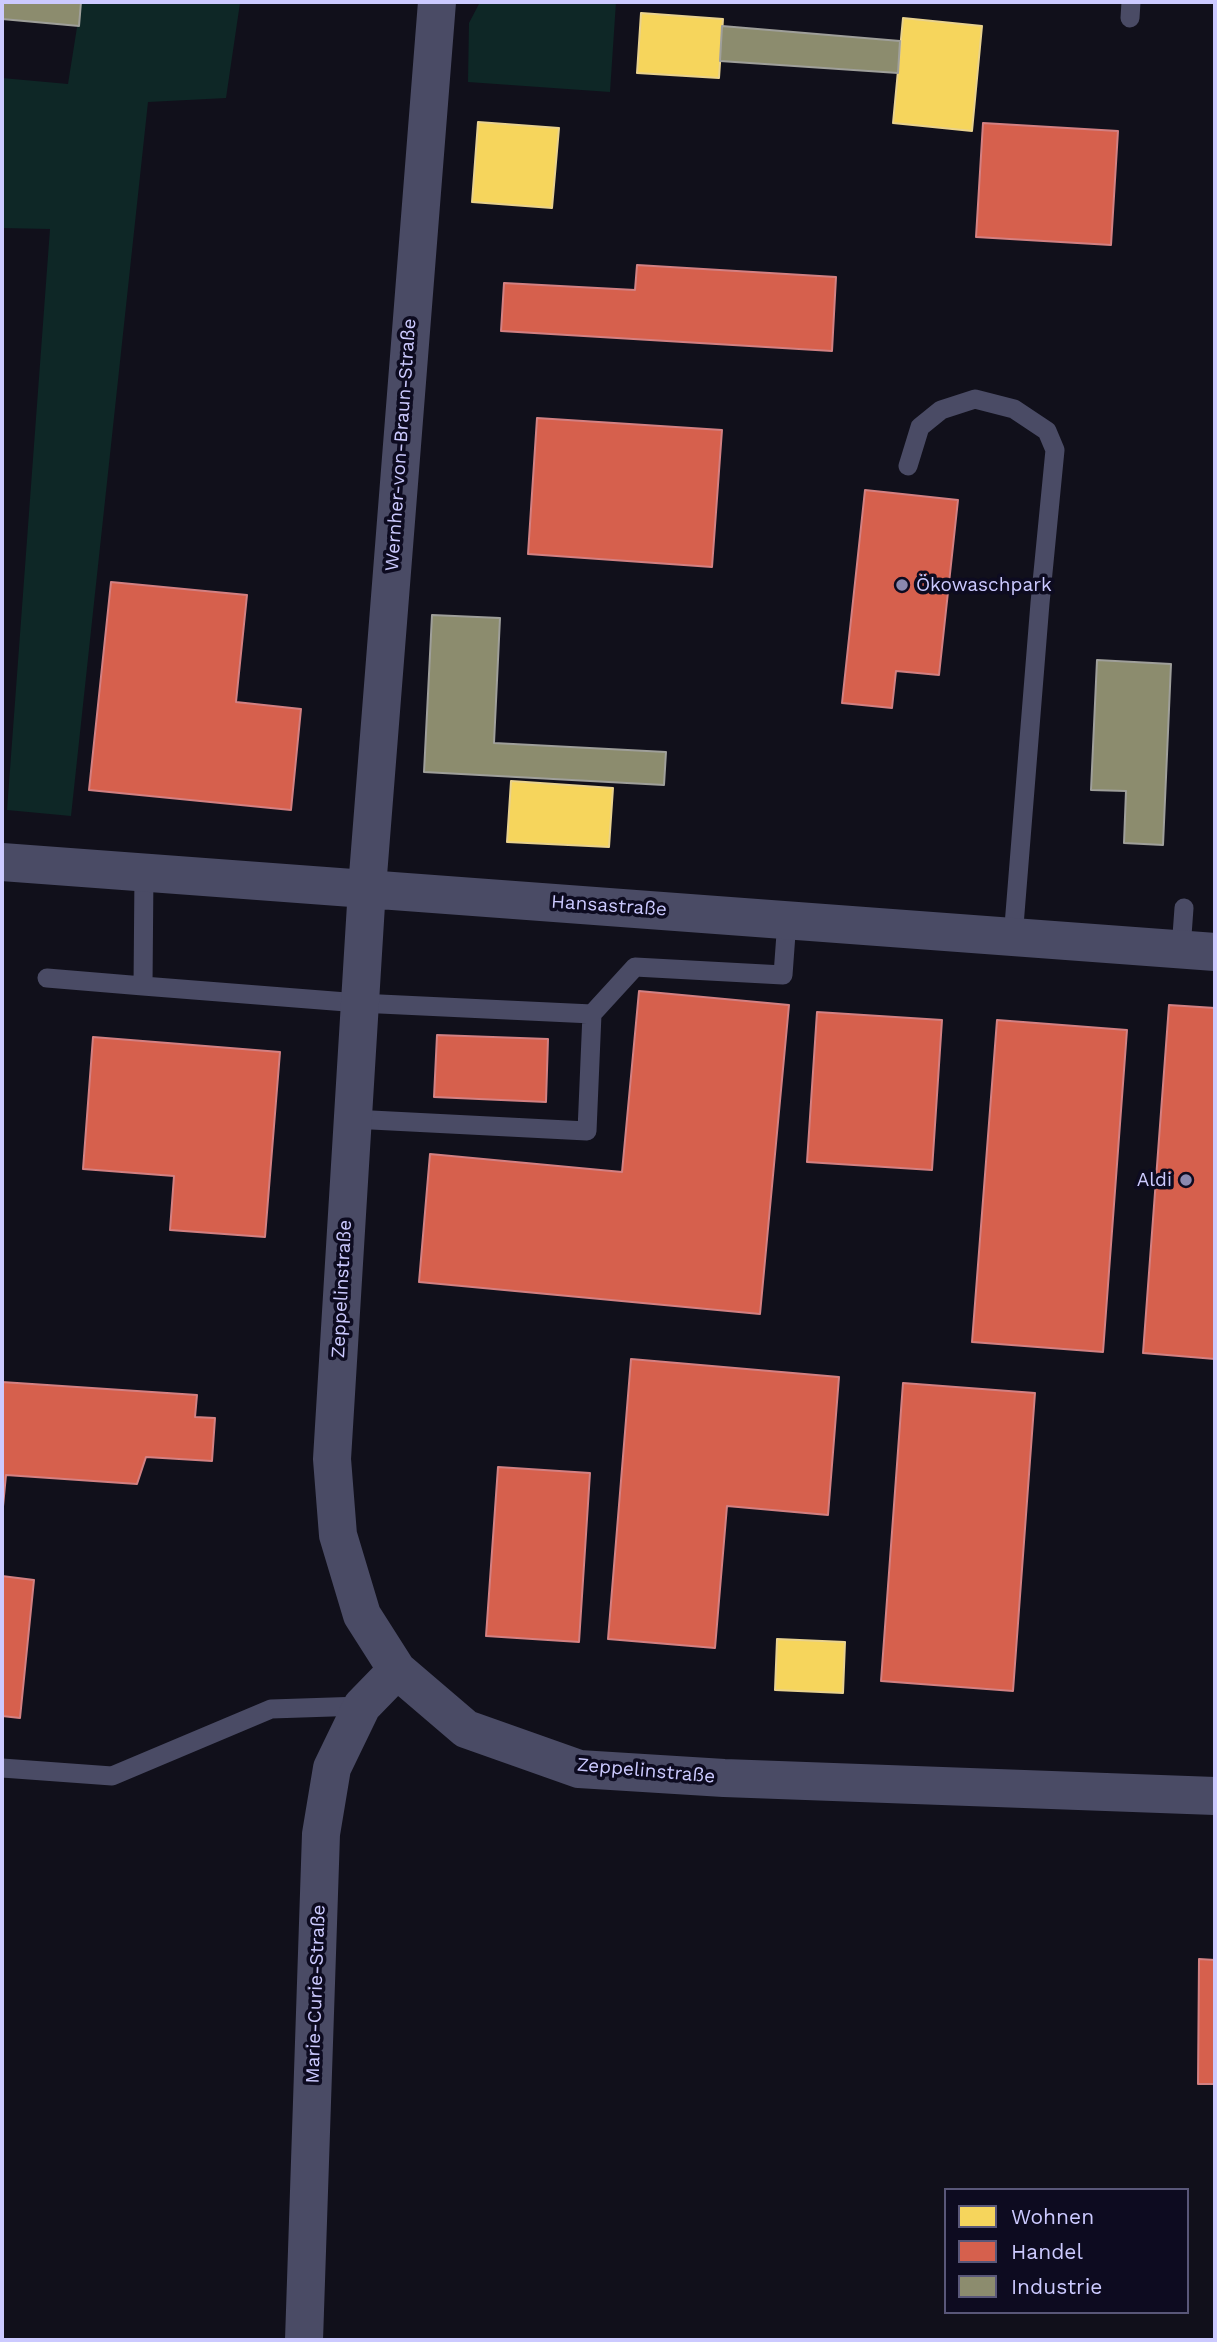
<!DOCTYPE html>
<meta charset="utf-8">
<style>
body{margin:0}
#map{position:relative;width:1217px;height:2342px;overflow:hidden;background:#11101b;font-family:"Work Sans",sans-serif}
canvas{display:block}
.frame{position:absolute;inset:0;border:4px solid #cccaff;pointer-events:none}
.legend{position:absolute;left:944px;top:2188px;width:245px;height:126px;box-sizing:border-box;background:#0d0b20;border:2px solid #595779;margin:0;padding:9px 12px;list-style:none;font-size:21px;color:#cccaff}
.legend li{display:flex;align-items:center;gap:14px;height:35px}
.legend b{width:35px;border:2px solid #595779}
</style>
<div id="map">
<canvas width="1217" height="2342"></canvas>
<div class="frame"></div>
<ul class="legend">
<li><b style="height:19px;background:#f6d55c"></b>Wohnen</li>
<li><b style="height:19px;background:#d6604d"></b>Handel</li>
<li><b style="height:19px;background:#8c8c6e"></b>Industrie</li>
</ul>
</div>
<script>
const ctx = document.querySelector('canvas').getContext('2d');
ctx.lineJoin = 'round';
function fill(path, color) {
  ctx.fillStyle = color;
  ctx.fill(path, 'evenodd');
}
function strokePath(path, color, width, dash) {
  ctx.strokeStyle = color;
  ctx.lineWidth = width;
  ctx.lineCap = dash ? 'butt' : 'round';
  ctx.setLineDash(dash || []);
  ctx.stroke(path);
}
function write(font, color, halo, rows, align = 'center') {
  ctx.font = font + ' "Work Sans",sans-serif';
  ctx.lineWidth = 7;
  ctx.setLineDash([]);
  ctx.textBaseline = 'middle';
  ctx.strokeStyle = halo;
  ctx.fillStyle = color;
  for (const [text, x, y, turn = 0] of rows) {
    ctx.save();
    ctx.translate(x, y);
    ctx.rotate((+turn || 0) * Math.PI / 180);
    ctx.textAlign = isNaN(turn) ? turn : align;
    if (halo) ctx.strokeText(text, 0, 0);
    ctx.fillText(text, 0, 0);
    ctx.restore();
  }
}
const green = new Path2D(`
 M81 2 240 3 226 98 148 102 71 816 7 810 50 229 2 228V78L68 84Z
 M480 2H616L610 92 468 82 469 23Z`);
const homes = new Path2D(`
 M641 13 723 19 719 78 637 73Z
 M903 18 982 26 972 131 893 123Z
 M478 122 559 128 552 208 472 202Z
 M511 781 613 788 609 847 507 842Z
 M777 1639 845 1642 843 1693 775 1690Z`);
const shops = new Path2D(`
 M983 123 1118 131 1111 245 976 237Z
 M637 265 836 277 832 351 501 331 504 283 635 290Z
 M537 418 722 430 712 567 528 554Z
 M865 490 958 500 939 675 896 671 892 708 842 703Z
 M111 582 247 595 236 702 301 709 291 810 89 790Z
 M639 991 789 1005 760 1314 419 1282 430 1154 622 1172Z
 M1169 1005 1215 1008V1359L1143 1353Z
 M817 1012 942 1020 932 1170 807 1162Z
 M997 1020 1127 1030 1103 1352 972 1342Z
 M437 1035 548 1039 546 1102 434 1097Z
 M93 1037 280 1052 265 1237 170 1230 174 1176 83 1169Z
 M631 1359 839 1377 828 1515 727 1506 715 1648 608 1639Z
 M2 1382 197 1395 195 1417 215 1418 212 1461 146 1457 137 1484 6 1475 2 1517Z
 M903 1383 1035 1393 1013 1691 881 1681Z
 M498 1467 590 1473 579 1642 486 1636Z
 M2 1576 34 1580 20 1718 2 1716Z
 M1199 1959 1215 1960V2084H1198Z`);
const industry = new Path2D(`
 M2 2H81L79 26 2 19Z
 M722 26 900 41 898 73 720 61Z
 M432 615 500 618 494 743 666 752 664 785 424 772Z
 M1097 660 1171 664 1163 845 1124 843 1126 791 1091 790Z`);
const lane = new Path2D(`
 M1130 18 1131 2
 M908 466 920 427 941 410 975 399 1014 409 1047 431 1055 450 1040 603 1013 938
 M144 872 143 986 359 1003 592 1014 635 967 783 975 787 920
 M1181 949 1184 908
 M47 978 143 986
 M352 1119 587 1131 592 1014
 M2 1768 112 1776 271 1709 362 1706`);
const street = new Path2D(`
 M437 2 367 888 332 1459 338 1535 362 1615 397 1670 466 1729 579 1769 724 1778 1215 1796
 M2 862 1215 952
 M304 2340 321 1834 332 1768 362 1706 397 1670`);
const markers = [
 [902,585,7,"#8b89af"],
 [1186,1180,7,"#8b89af"]
];
const streetNames = [
 ["Wernher-von-Braun-Straße",401,445,-86],
 ["Hansastraße",609,906,4],
 ["Zeppelinstraße",342,1289,-87],
 ["Zeppelinstraße",646,1771,5],
 ["Marie-Curie-Straße",316,1994,-88]
];
const poiNames = [
 ["Ökowaschpark",916,585],
 ["Aldi",1172,1180,"right"]
];
fill(green, '#0e2726');
fill(homes, '#f6d55c');
strokePath(homes, '#e9d28d', 2);
fill(shops, '#d6604d');
strokePath(shops, '#d38082', 2);
fill(industry, '#8c8c6e');
strokePath(industry, '#9f9f9a', 2);
strokePath(lane, '#4a4b65', 19);
strokePath(street, '#4a4b65', 38);
for (const [x, y, r, color] of markers) {
  const dot = new Path2D();
  dot.arc(x, y, r, 0, 2 * Math.PI);
  ctx.fillStyle = color;
  ctx.fill(dot);
  strokePath(dot, '#0d0b20', 2.5);
}
write('19px', '#cccaff', '#0d0b20', streetNames);
write('19px', '#cccaff', '#0d0b20', poiNames, 'left');
</script>
